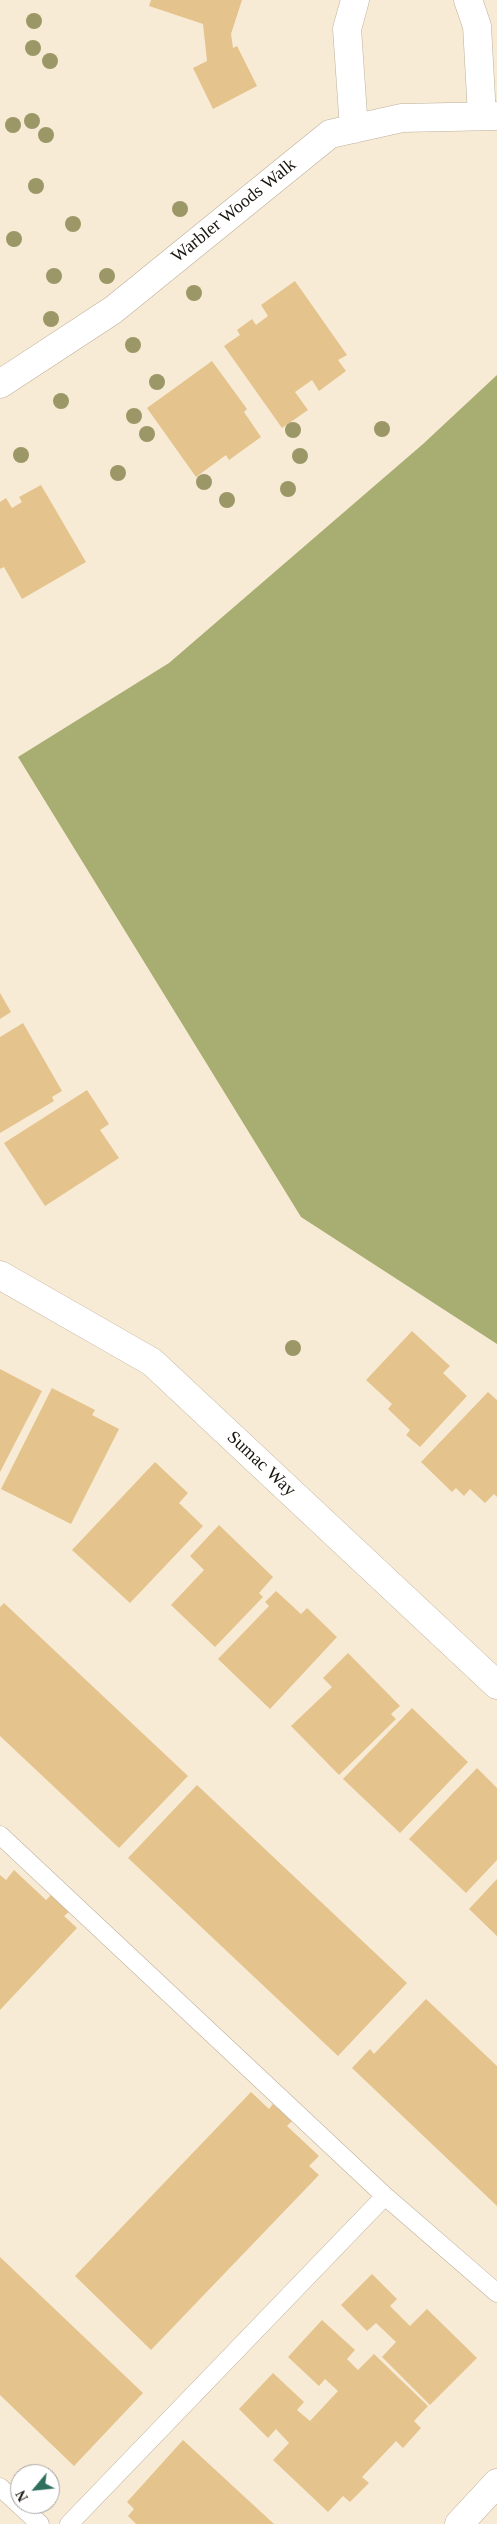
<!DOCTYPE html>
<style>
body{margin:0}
#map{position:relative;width:497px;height:2524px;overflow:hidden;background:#f8ebd5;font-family:"Times New Roman",serif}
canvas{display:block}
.north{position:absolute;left:10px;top:2464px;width:50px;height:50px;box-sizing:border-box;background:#fff;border:1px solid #a3a19e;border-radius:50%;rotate:242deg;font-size:14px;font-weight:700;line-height:20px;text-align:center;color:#18140d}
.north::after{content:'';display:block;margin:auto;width:18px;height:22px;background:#2e6f5e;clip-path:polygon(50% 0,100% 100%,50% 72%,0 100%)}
</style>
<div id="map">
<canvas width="497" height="2524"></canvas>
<div class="north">N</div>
</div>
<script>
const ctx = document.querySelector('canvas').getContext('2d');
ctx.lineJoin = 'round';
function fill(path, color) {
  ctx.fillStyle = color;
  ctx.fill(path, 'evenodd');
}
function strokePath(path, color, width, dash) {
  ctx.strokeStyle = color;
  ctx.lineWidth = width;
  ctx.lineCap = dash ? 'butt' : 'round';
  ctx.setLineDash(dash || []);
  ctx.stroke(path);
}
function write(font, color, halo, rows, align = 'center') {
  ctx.font = font + ' "Times New Roman",serif';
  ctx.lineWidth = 4;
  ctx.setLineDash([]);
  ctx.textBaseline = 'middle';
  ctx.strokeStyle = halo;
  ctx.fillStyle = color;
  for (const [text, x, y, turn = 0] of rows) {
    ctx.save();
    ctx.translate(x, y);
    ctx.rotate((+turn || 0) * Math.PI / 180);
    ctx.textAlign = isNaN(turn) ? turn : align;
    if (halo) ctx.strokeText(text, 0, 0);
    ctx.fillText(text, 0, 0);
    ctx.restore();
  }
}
const forest = new Path2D(`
 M497 375V1344L301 1217 18 757 169 663 423 444Z`);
const building = new Path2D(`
 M151 0H242L231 34 233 48 237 46 257 86 213 109 193 68 207 61 203 24 149 6Z
 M295 281 347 355 338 360 346 371 319 391 312 380 295 392 308 410 282 428 224 346 240 335 237 330 252 319 256 325 268 316 261 305Z
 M212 361 247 409 244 412 261 437 229 460 226 455 196 477 147 408Z
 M41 485 86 562 22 599 4 567 0 569V502L6 498 12 508 22 502 19 497Z
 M0 993 11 1012 0 1019Z
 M23 1023 62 1091 52 1097 54 1101 0 1133V1037Z
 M87 1090 109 1124 100 1130 119 1158 45 1206 4 1143Z
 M412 1331 450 1366 443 1373 467 1396 420 1447 406 1435 410 1430 388 1409 392 1404 366 1380Z
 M0 1369 42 1391 0 1472Z
 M52 1388 95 1410 92 1415 119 1429 71 1524 1 1489Z
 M488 1392 497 1400V1497L494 1494 485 1503 470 1489 464 1496 456 1488 452 1492 421 1462Z
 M155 1462 188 1493 179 1503 203 1526 130 1603 72 1550Z
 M219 1525 273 1577 259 1593 263 1597 215 1647 171 1605 204 1570 190 1556Z
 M276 1591 301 1614 307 1608 337 1637 270 1709 218 1659 269 1606 265 1602Z
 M4 1603 188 1776 119 1848 0 1736V1607Z
 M348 1653 400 1706 391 1714 396 1719 339 1775 291 1726 332 1687 323 1678Z
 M412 1708 468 1762 400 1833 343 1779Z
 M477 1768 497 1788V1860L466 1893 409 1839Z
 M197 1785 407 1983 338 2056 128 1858Z
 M14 1870 46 1900 51 1895 69 1912 64 1916 77 1928 0 2010V1875L6 1880Z
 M497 1879V1936L469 1909Z
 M426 1999 497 2066V2206L352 2068 370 2049 374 2054Z
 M251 2092 269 2109 273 2104 292 2121 287 2126 319 2156 309 2166 319 2175 151 2350 75 2276Z
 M0 2257 143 2393 74 2466 0 2395Z
 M372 2274 397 2299 390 2306 410 2326 427 2309 477 2358 430 2405 382 2357 396 2342 376 2323 367 2331 341 2305Z
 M322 2320 355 2350 347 2359 358 2370 374 2354 428 2406 414 2421 421 2428 403 2448 396 2441 362 2477 369 2483 350 2502 343 2496 328 2512 273 2460 289 2443 276 2429 268 2438 239 2409 273 2373 304 2402 297 2410 310 2421 338 2391 325 2379 319 2386 288 2357Z
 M183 2440 274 2524H136L128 2516 134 2509 127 2502Z`);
const lane = new Path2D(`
 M0 1835 385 2196 497 2293
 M0 2487 40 2524
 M69 2524 385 2196`);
const street = new Path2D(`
 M468 0 477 26 482 116
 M354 129 347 29 355 0
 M0 384 113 310 330 134 402 118 497 116
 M0 1275 152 1362 497 1685`);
const secondary = new Path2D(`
 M459 2524 497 2483`);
const trees = [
 [34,21],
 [33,48],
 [50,61],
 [32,121],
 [13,125],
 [46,135],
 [36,186],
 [180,209],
 [73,224],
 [14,239],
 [54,276],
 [107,276],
 [194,293],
 [51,319],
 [133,345],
 [157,382],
 [61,401],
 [134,416],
 [382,429],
 [293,430],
 [147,434],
 [21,455],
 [300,456],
 [118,473],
 [204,482],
 [288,489],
 [227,500],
 [293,1348]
];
const streetNames = [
 ["Warbler Woods Walk",234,211,-39],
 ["Sumac Way",261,1464,43]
];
fill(forest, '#a8ad72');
fill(building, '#e4c38d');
strokePath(lane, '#bcb09b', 19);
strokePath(street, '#bcb09b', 29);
strokePath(secondary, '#bcb09b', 29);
strokePath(lane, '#fff', 18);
strokePath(street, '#fff', 28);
strokePath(secondary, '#fff', 28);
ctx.fillStyle = '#9c9767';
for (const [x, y] of trees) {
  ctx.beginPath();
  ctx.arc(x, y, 8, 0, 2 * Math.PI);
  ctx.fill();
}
write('18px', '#18140d', '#fff', streetNames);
</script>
